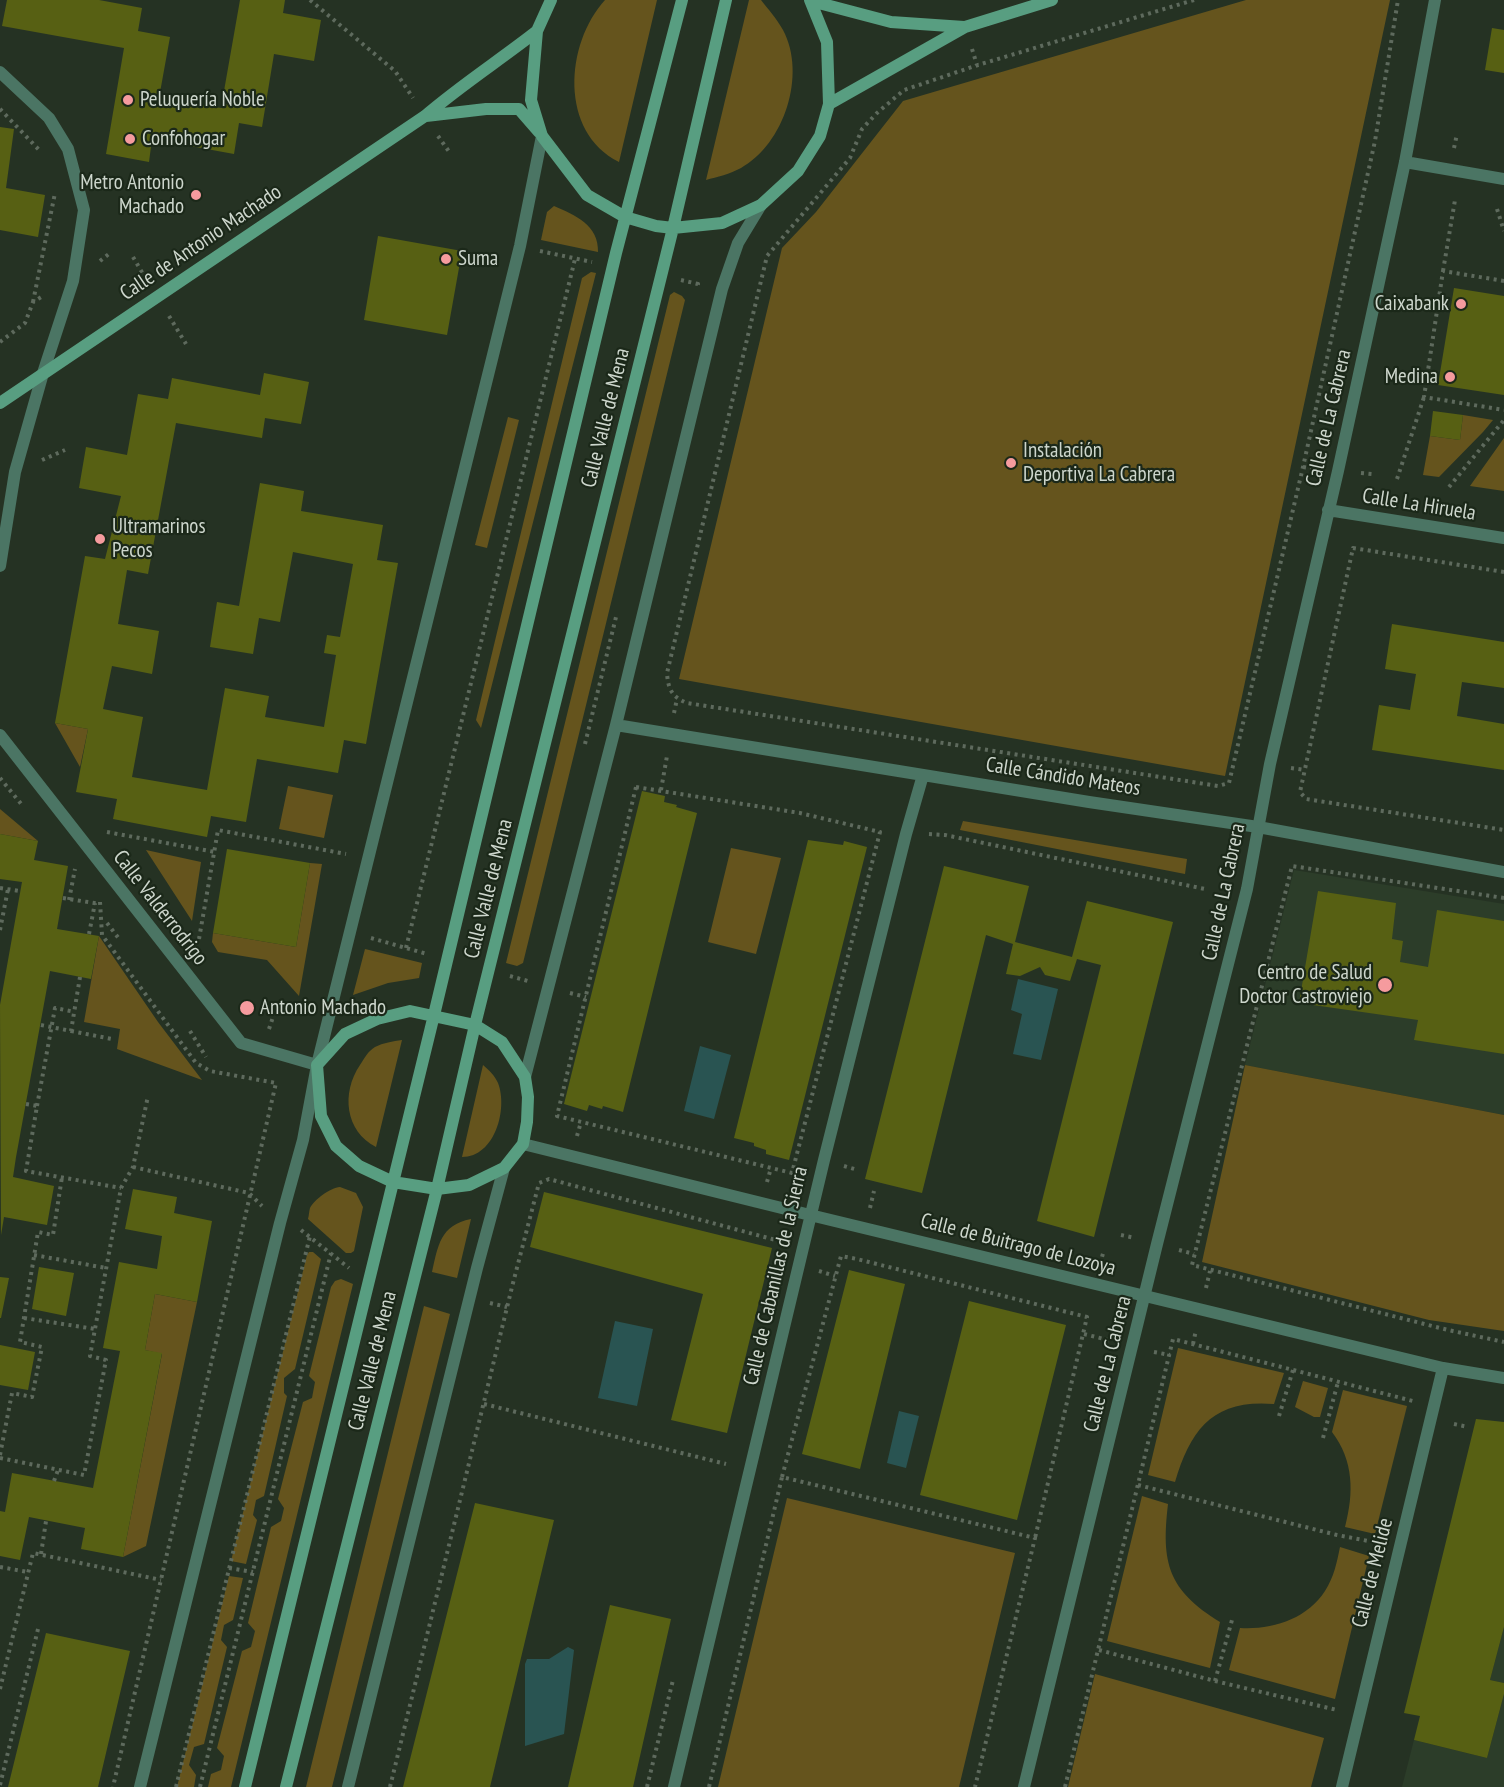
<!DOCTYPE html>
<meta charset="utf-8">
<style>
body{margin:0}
canvas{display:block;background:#253223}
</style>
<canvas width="1504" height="1787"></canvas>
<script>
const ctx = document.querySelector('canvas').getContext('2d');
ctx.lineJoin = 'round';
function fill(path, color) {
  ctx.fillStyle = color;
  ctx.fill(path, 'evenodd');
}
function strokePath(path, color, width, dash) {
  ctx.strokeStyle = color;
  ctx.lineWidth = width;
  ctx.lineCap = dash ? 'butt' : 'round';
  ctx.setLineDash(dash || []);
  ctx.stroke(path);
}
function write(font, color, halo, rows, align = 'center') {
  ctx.font = font + ' "PT Sans Narrow",sans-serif';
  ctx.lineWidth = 4.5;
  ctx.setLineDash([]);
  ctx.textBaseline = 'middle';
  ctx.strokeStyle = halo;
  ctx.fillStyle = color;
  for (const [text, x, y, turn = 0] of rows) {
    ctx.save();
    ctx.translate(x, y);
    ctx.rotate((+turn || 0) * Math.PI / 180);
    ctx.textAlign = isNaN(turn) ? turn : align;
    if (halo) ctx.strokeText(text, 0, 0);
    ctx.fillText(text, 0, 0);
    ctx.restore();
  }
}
const built = new Path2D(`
 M1294 870 1504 904V1115L1245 1065Z
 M1504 1627V1683L1490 1680Z
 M1504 1694V1787H1402L1414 1740 1487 1758Z`);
const green = new Path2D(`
 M605 0H657L619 162C559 132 565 44 605 0Z
 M749 0H761C768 9 777 19 783 30 807 75 784 144 741 168 730 174 717 177 706 180Z
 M1246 0H1390L1225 776 679 679 782 248 816 212 903 101Z
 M554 206C575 215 599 225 598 252L541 240 547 212Z
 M591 272 596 273 481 728 476 720 582 278Z
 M674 292 682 296 685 300 523 963 517 966 506 963 670 295Z
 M1463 415 1493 420 1483 432 1439 477 1423 475 1430 436 1460 440Z
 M508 417 519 420 487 548 475 545Z
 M1504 438V491L1470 486Z
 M55 723 88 729 80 767Z
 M288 786 333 795 324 838 279 829Z
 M0 809 38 841 0 834Z
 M963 821 1187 859 1185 874 960 830Z
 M731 848 781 858 756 954 708 942Z
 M146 850 201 862 192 921Z
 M310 863 322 864 299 996 267 960 218 952 212 942 213 933 296 947Z
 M99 936 158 1022 202 1080 117 1049 120 1029 84 1022Z
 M365 949 422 963 419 978 388 983 353 995Z
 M402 1040 376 1147C345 1131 341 1093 360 1065 364 1059 368 1051 375 1047 383 1043 393 1041 402 1040Z
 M483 1065C489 1070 495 1076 498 1083 508 1109 495 1157 462 1157Z
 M1245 1065 1504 1115V1331L1429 1320 1202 1262Z
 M340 1187 356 1193 363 1207 354 1251 351 1253H346L308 1219C309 1215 309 1212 310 1208 315 1199 330 1188 340 1187Z
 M471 1219 457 1278 432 1272C438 1246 440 1225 471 1219Z
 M309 1252H313L321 1259 295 1369 284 1378V1393L287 1396 264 1496 256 1500 253 1515 257 1520 246 1564 231 1561 307 1255Z
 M341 1279 353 1284 231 1787H208L211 1774 221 1770 224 1756 217 1748 242 1651 251 1647 255 1631 248 1623 271 1527 281 1521 284 1508 278 1499 303 1402 312 1398 315 1382 309 1376 331 1287 335 1281Z
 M155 1294 197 1302 146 1546 123 1557 162 1354 145 1350Z
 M424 1306 450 1314 332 1787H306Z
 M1178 1348 1284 1373 1274 1404C1214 1399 1191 1428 1175 1482L1148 1475Z
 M1303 1381 1328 1388 1320 1417H1314L1295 1407Z
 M1343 1390 1407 1406 1375 1534 1345 1527C1354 1493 1354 1461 1332 1432Z
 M1142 1496 1168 1504C1161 1563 1168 1590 1220 1622L1210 1668 1107 1641Z
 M787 1498 1015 1553 959 1787H718Z
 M1340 1547 1369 1556 1335 1699 1229 1670 1240 1628C1272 1630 1307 1619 1325 1591 1334 1577 1337 1562 1340 1547Z
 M229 1576 243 1578 233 1620 224 1625 221 1640 227 1647 204 1744 194 1747 189 1765 196 1775 194 1787H177Z
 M1095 1674 1324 1738 1311 1787H1068Z`);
const water = new Path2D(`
 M1018 979 1058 989 1041 1060 1013 1054 1022 1014 1011 1010Z
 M700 1046 731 1055 714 1119 684 1111Z
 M615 1321 653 1329 637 1406 598 1398Z
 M899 1411 919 1416 906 1468 887 1463Z
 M568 1647 574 1650 564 1734 525 1746V1664L527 1659H549Z`);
const building = new Path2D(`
 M7 0H99L142 8 138 31 170 37 159 98 221 108 240 0H285L283 13 321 20 314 61 274 54 262 127 239 123 234 154 152 139 149 162 106 154 124 48 2 26Z
 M1492 28 1504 30V73L1485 70Z
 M0 127 14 129 6 188 45 195 38 237 0 230Z
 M378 236 462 251 447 335 364 320Z
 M1454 288 1504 296V395L1438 385Z
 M264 373 309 382 301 424 265 418 262 438 176 423 148 574 127 570 118 624 159 631 152 674 112 666 103 709 143 717 132 777 207 790 225 688 269 696 265 717 324 727 336 655 324 653 327 635 340 637 353 564 293 552 280 622 259 618 253 654 210 647 217 602 239 606 260 483 304 491 301 511 383 525 377 560 398 563 366 744 344 740 338 773 257 759 246 822 211 816 207 837 113 819 117 799 76 792 88 729 55 723 85 556 105 559 121 496 79 488 86 447 127 455 138 394 168 399 172 378 260 395Z
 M1433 411 1463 415 1460 440 1430 436Z
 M1392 624 1504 642V688L1462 682 1457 716 1504 724V770L1372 750 1379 705 1410 710 1416 674 1385 669Z
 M642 791 665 796 664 802 677 805 676 807 697 813 623 1112 603 1106 602 1109 589 1105 587 1111 564 1104Z
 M0 834 38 841 34 860 68 866 57 929 99 936 91 979 50 971 16 1157 13 1177 54 1186 47 1225 4 1217 1 1235 0 1005 22 882 0 879Z
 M808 840 843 845 844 841 867 847 789 1160 766 1154V1150L754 1146V1143L734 1138Z
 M227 849 310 863 296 947 213 933Z
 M944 866 1029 886 1015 942 1072 957 1087 901 1173 922 1094 1237 1037 1221 1101 965 1077 959 1070 981 1045 975 1040 967 1020 976 1006 974 1013 944 986 935 922 1193 865 1179Z
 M1318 891 1396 903 1392 939 1403 941 1400 962 1428 967 1437 910 1504 921V1054L1414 1040 1418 1020 1299 1003Z
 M133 1189 177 1197 174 1213 212 1221 197 1302 155 1294 145 1350 162 1353 123 1557 81 1549 85 1528 29 1517 20 1560 0 1556V1511L5 1512 12 1473 93 1488 120 1351 103 1348 119 1262 157 1269 162 1236 125 1229Z
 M544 1192 772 1248 727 1433 671 1420 703 1294 530 1247Z
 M39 1267 74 1273 66 1316 32 1309Z
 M849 1270 905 1284 860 1469 802 1454Z
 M0 1277 9 1278 1 1318H0Z
 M969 1301 1066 1325 1017 1520 920 1495Z
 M0 1345 35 1352 28 1390 0 1385Z
 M1476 1419 1504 1422V1627L1490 1680 1504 1683V1694L1487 1758 1414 1740 1420 1716 1404 1713Z
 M475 1503 554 1520 490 1787H403Z
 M610 1605 671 1619 633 1787H568Z
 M46 1633 130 1651 98 1787H8Z`);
const path = new Path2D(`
 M310 0 395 71 413 98
 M1194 0 978 65 904 90 877 113 862 129 850 158 767 256 667 673C668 689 672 697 687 703L1218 786 1229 783 1303 467 1375 141 1398 0
 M972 49 977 65
 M0 109 41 152
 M438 136 450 153
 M1454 148 1457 134
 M1497 209 1504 231
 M540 251 592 262
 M133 257 146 279
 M100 261 110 253
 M1443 271 1455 200
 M681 280 698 284 697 287
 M1504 281 1443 271 1424 397 1504 410
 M33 302 55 193
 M169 316 186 344
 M0 342 25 323 33 302 43 296
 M42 460 65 450
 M1303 467 1317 469
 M1361 473 1372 474
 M1397 479 1424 397
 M1449 487 1504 420
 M1504 572 1353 548 1300 792 1306 799 1504 830
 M674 713 677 699
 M585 744 616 617
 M1291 768 1305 770
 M0 778 22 805
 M636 787 800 813 880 832 792 1173 557 1116Z
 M661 790 667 756
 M107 832 215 852
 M929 834 945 835 1205 889
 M0 888 20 891
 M63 898 100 904
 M1504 898 1292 866 1192 1265 1448 1330 1504 1342
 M69 900 75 869
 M100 902 102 935 196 1063 210 1071 276 1083 113 1787
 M107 923 120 940
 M0 930 8 889
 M89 934 95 903
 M371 938 427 954
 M199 939 218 830 346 854
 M406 948 575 259
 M510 976 528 981
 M570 993 586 997
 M41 1025 71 1031 80 977
 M269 1029 275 1011
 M71 1031 112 1039
 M190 1031 206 1057
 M26 1104 37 1106 26 1171 121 1188
 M37 1106 55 1008 75 1012
 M577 1136 581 1122
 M844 1166 858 1170
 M133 1167 249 1193 262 1206
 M767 1182 771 1168
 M870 1208 874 1191
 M301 1230 349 1268
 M1121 1235 1135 1238
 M1179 1250 1194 1254
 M34 1255 106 1268
 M1100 1264 1104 1250
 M819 1271 835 1276
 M1206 1288 1210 1271
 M490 1303 507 1307
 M24 1318 95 1329
 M1084 1334 1112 1341
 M1193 1344 1196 1330
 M1154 1352 1170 1355
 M484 1404 726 1464
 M1279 1416 1293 1370
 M1454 1424 1468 1427
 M1323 1438 1338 1382
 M0 1455 12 1393 32 1397 42 1347 20 1342 38 1232 53 1235 62 1177
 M0 1458 84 1475 106 1360 90 1356 121 1188 133 1167 148 1096
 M782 1477 841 1256 857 1259 1087 1317 1035 1538
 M54 1481 58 1470
 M1138 1485 1337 1535 1379 1543
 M41 1554 46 1521
 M0 1567 28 1572
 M229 1568 253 1572
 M1099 1650 1215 1681 1337 1710
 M1215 1681 1232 1620
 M0 1689 33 1553 161 1580
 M0 1785 39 1625
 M176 1787 310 1236
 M200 1787 331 1253
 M390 1787 512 1287 539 1183 549 1179 783 1242
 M647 1787 673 1680
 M709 1787 782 1477 1035 1538 975 1787
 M1065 1787 1173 1339 1413 1401`);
const street = new Path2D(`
 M0 72 49 118 68 149 84 210 73 281 43 373 15 472 0 566
 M1405 162 1504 179
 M1328 510 1504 538
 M616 725 1089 802 1258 827 1504 872
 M0 735 241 1043 317 1065
 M525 1077 616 725 722 289 738 243 761 205
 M523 1144 810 1215 1443 1368 1504 1378
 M140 1787 280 1223 303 1140 317 1065 520 246 542 136
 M348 1787 477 1268 504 1168
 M674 1787 824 1160 906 834 923 775
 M1024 1787 1157 1244 1247 889 1270 764 1338 471 1405 162 1435 0
 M1342 1787 1443 1368`);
const secondary = new Path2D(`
 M551 0 537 31 531 100 542 136 587 195 625 217 656 226 673 228 722 223 761 205 798 171 820 136 829 104 827 42 810 0
 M811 1 891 22 964 27
 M829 104 965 27 1052 0
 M426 116 486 109H519L539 132
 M0 403 425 116C461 85 500 60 537 31
 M410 1011 475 1025 502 1042 525 1077 528 1097 527 1122 523 1144 504 1168 469 1185 437 1189 393 1182 359 1166 336 1146 321 1116 317 1065 345 1034 377 1019Z
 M245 1787 434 1015 616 253 682 0
 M286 1787 437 1189 475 1025 673 228 726 0`);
const markers = [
 [128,100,6,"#f59b9e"],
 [130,139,6,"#f59b9e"],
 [196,195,6,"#f59b9e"],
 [446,259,6,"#f59b9e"],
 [1461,304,6,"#f59b9e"],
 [1450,377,6,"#f59b9e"],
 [1011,463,6,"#f59b9e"],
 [100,539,6,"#f59b9e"],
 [1385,985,8,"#f59b9e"],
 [247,1008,8,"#f59b9e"]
];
const poiNames = [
 ["Peluquería Noble",140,100],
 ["Confohogar",142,139],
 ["Metro Antonio",184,183,"right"],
 ["Machado",184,207,"right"],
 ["Suma",458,259],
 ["Caixabank",1449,304,"right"],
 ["Medina",1438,377,"right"],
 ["Instalación",1023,451],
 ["Deportiva La Cabrera",1023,475],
 ["Ultramarinos",112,527],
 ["Pecos",112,551],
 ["Centro de Salud",1372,973,"right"],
 ["Doctor Castroviejo",1372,997,"right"],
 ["Antonio Machado",260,1008]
];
const streetNames = [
 ["Calle de Antonio Machado",201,243,-34],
 ["Calle Valle de Mena",606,418,-76],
 ["Calle de La Cabrera",1329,418,-77],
 ["Calle La Hiruela",1419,505,9],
 ["Calle Cándido Mateos",1063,777,9],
 ["Calle Valle de Mena",489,889,-76],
 ["Calle de La Cabrera",1224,892,-78],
 ["Calle Valderrodrigo",160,908,52],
 ["Calle de Buitrago de Lozoya",1018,1245,14],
 ["Calle de Cabanillas de la Sierra",776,1276,-77],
 ["Calle Valle de Mena",373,1361,-76],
 ["Calle de La Cabrera",1108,1364,-76],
 ["Calle de Melide",1373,1573,-76]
];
fill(built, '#2c3d29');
fill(green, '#65541d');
fill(water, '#295452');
fill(building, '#576013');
strokePath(path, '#5e6a5d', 4, [3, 4.5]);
strokePath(street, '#4b7564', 12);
strokePath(secondary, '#589e81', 12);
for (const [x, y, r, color] of markers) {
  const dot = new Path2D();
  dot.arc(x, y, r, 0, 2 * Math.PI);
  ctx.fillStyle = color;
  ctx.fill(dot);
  strokePath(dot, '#1b2819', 2);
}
write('21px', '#cdd6cc', '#1b2819', poiNames, 'left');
write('21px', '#cdd6cc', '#1b2819', streetNames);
</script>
